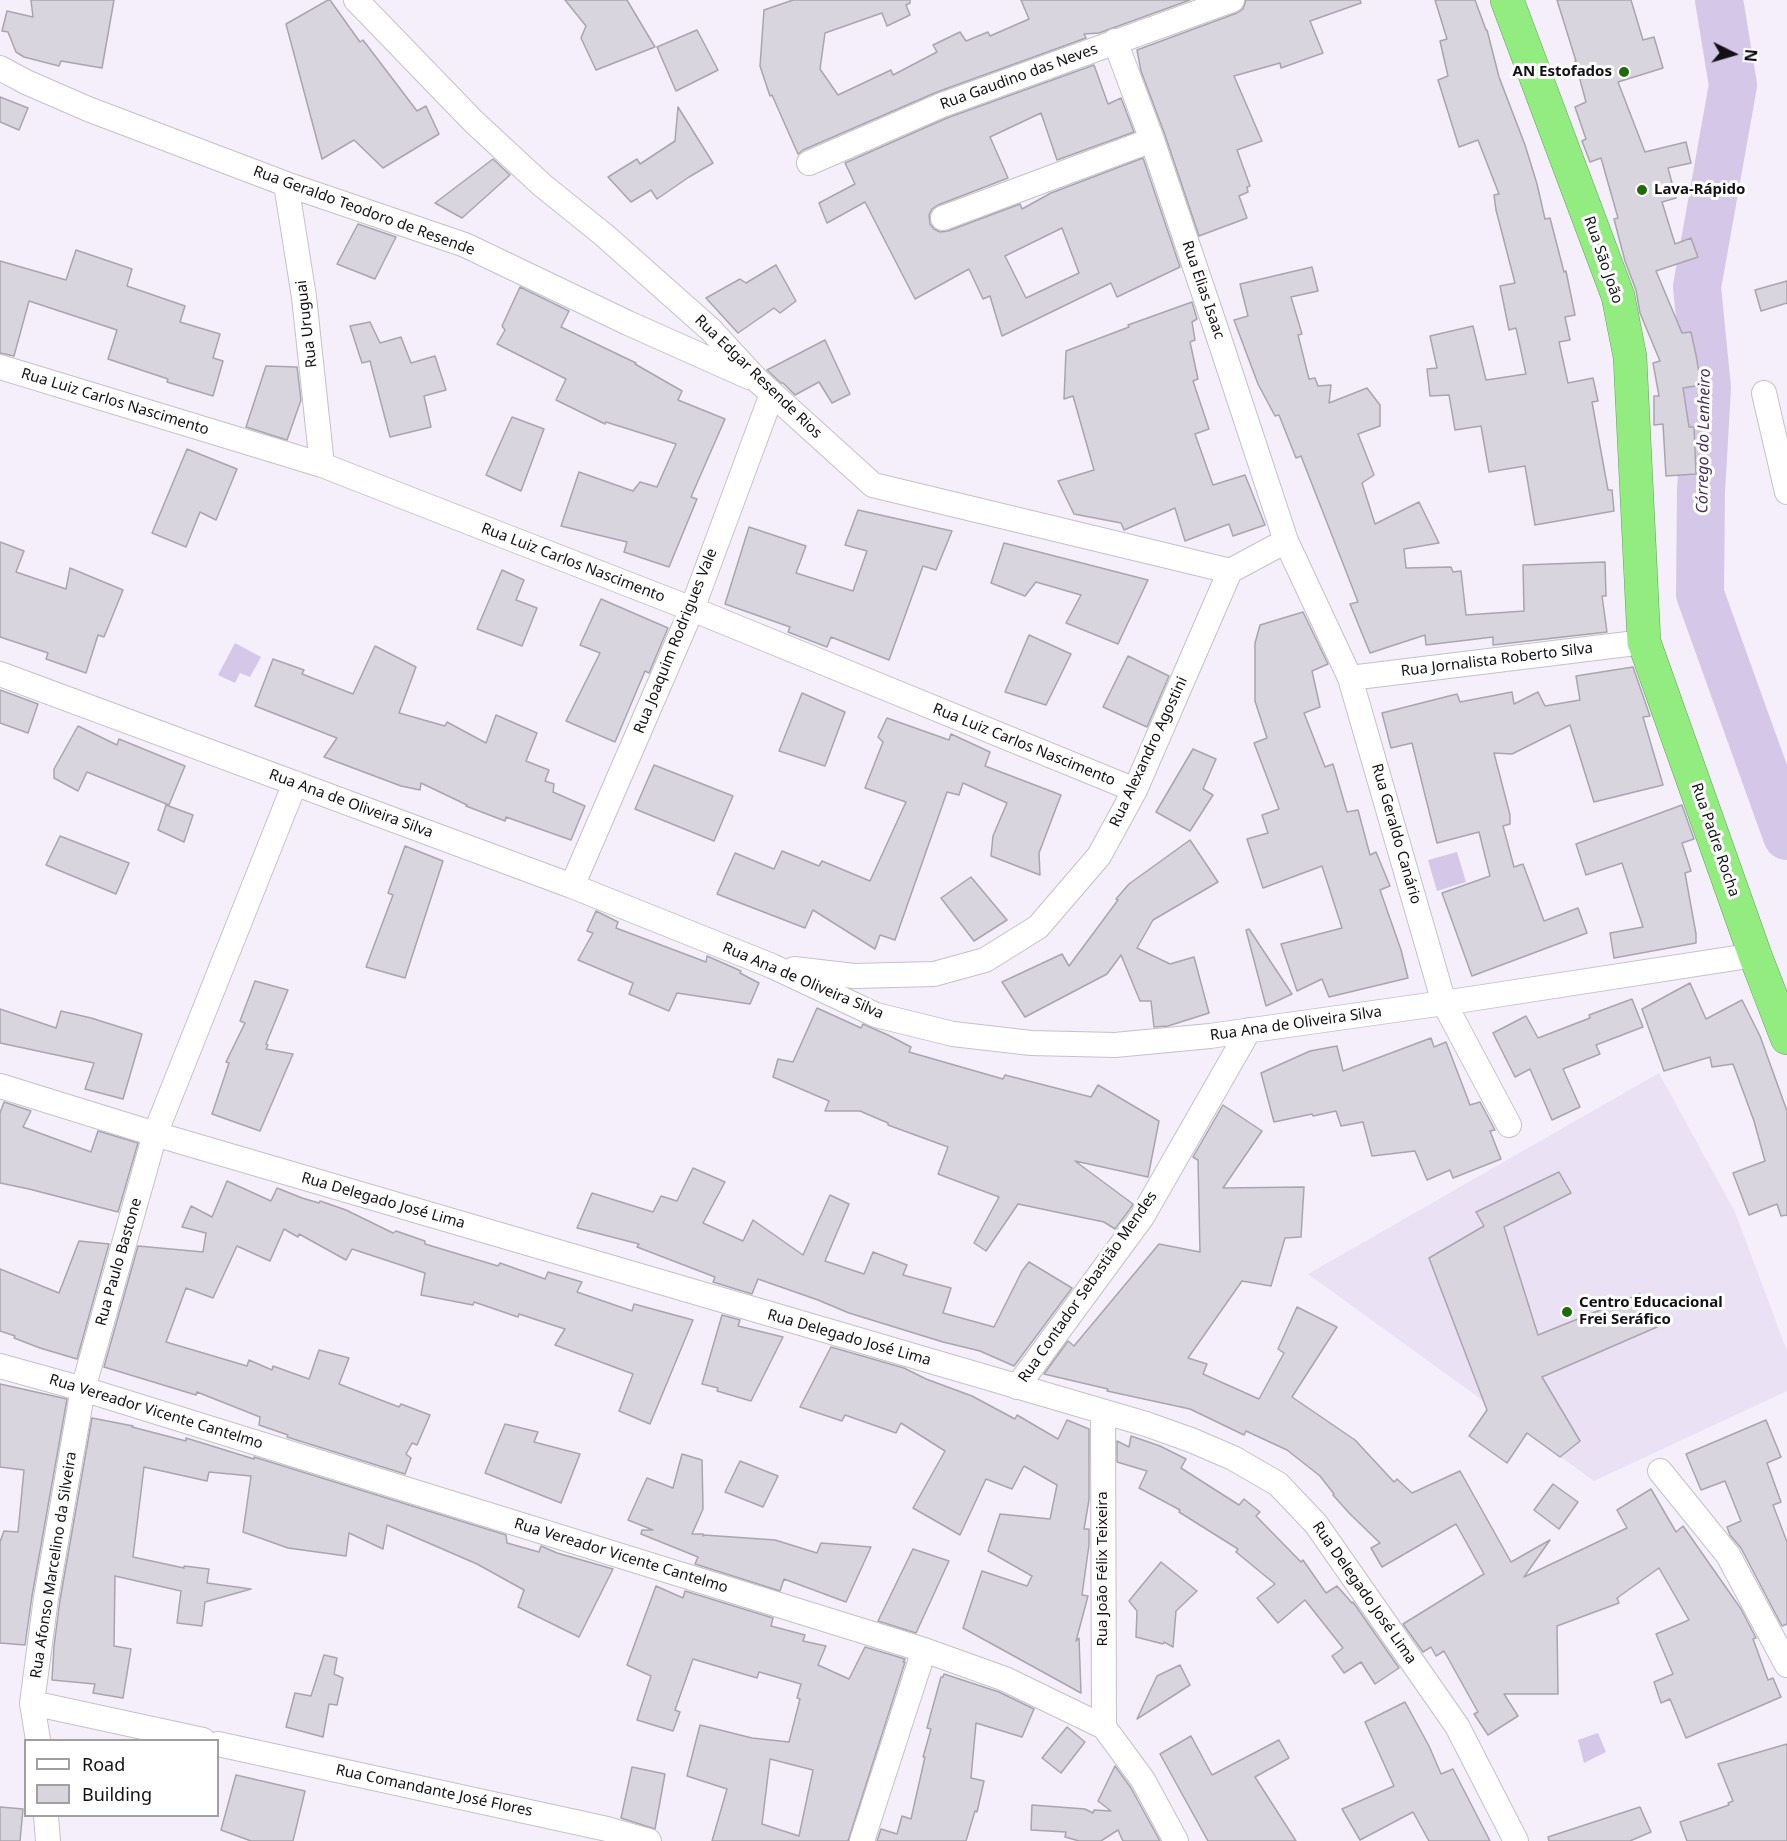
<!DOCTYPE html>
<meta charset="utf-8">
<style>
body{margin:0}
#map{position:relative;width:1787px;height:1841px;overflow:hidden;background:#f4effa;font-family:"Noto Sans",sans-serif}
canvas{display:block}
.legend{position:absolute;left:24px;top:1739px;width:195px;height:78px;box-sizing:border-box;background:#fff;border:2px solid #a1a0a1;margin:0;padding:8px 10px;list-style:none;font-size:18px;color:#131115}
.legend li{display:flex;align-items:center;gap:12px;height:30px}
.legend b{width:30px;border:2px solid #a1a0a1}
.north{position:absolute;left:1703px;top:24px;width:60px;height:60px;-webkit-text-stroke:4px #fff;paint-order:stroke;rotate:95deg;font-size:16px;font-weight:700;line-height:24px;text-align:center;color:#131115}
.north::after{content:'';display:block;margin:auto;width:21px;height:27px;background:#131115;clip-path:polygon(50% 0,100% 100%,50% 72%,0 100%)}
</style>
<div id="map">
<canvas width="1787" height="1841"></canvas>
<ul class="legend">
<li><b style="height:8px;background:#fff"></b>Road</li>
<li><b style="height:16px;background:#d9d5df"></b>Building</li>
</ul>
<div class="north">N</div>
</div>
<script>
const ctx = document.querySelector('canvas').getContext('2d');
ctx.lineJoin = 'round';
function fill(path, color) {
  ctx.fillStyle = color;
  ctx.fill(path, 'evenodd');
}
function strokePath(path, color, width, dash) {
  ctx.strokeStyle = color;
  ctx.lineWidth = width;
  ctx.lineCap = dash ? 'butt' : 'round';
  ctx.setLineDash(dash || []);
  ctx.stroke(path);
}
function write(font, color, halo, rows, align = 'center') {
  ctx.font = font + ' "Noto Sans",sans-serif';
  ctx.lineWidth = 6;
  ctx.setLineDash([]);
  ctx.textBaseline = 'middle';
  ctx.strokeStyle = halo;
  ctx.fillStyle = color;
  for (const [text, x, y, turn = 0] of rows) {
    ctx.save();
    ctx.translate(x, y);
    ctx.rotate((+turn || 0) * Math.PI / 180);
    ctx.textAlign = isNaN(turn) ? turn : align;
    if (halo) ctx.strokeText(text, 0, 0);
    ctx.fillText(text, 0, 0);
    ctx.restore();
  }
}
const built = new Path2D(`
 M1659 1073 1735 1212 1787 1351V1391L1594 1481 1308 1274Z`);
const water = new Path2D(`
 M235 643 261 657 250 677 240 673 235 683 218 675Z
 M1457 852 1466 882 1437 891 1428 860Z
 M1598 1733 1606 1752 1584 1763 1578 1740Z`);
const stream = new Path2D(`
 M1722 20 1734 0`);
const river = new Path2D(`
 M1719 0 1733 85 1697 287 1707 388 1701 491 1700 594 1787 836`);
const building = new Path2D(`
 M31 0H114L102 68 61 61 59 66 24 57 16 52 8 32 2 31 7 11 33 17Z
 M328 0H330L360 42 363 40 417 111 426 106 439 134 383 168 354 140 322 159 286 24Z
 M565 0H627L655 47 596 70 581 38 586 26Z
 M793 0H910V3L906 5 910 15 887 26 882 13 825 33 820 69 838 95 891 70 893 75 937 52 933 45 960 32 966 41 988 32 990 36 1029 19 1021 0H1190L1099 33 1084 34 1086 38 937 92 803 150 798 154 772 95 770 96 760 66 764 10Z
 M1246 0H1360L1361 3 1310 21 1323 53 1281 68 1280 63 1234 76 1262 141 1237 150 1250 186 1247 187 1248 192 1239 196 1247 218 1199 236 1165 135 1141 71 1137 50 1237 13 1243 9Z
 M1435 0H1475L1486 30H1487L1499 77 1525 145 1537 184 1545 219 1550 218 1564 272 1566 271 1575 315 1565 317 1570 340 1559 342 1568 383 1593 378 1598 401 1592 402 1608 490H1612L1614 511 1535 525 1525 466 1489 472 1481 426 1455 430 1449 395 1430 396 1427 369 1437 368 1430 336 1473 326 1486 380 1526 374 1516 328 1509 330 1500 286 1515 283 1496 210 1494 195 1499 194 1478 140 1459 147 1438 80 1448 76 1440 41 1447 39Z
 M1557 0H1631L1643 40 1654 37 1663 68 1618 82 1645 152 1686 142 1691 163 1668 168 1676 198 1662 202 1675 244 1691 238 1698 257 1656 271 1682 333 1691 332 1696 355 1701 385 1683 388 1689 427H1694L1696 474 1666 476 1663 424 1654 425V396H1659L1653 363 1660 361 1640 313 1636 290 1625 261 1614 219 1618 218 1601 158 1590 162 1582 141 1586 139 1575 107 1586 102 1575 61H1576Z
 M697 30 718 70 676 91 657 47Z
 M1094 65 1108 104 1121 98 1134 132 1057 160 1041 113 990 137 1008 178 938 205 932 209 929 215 930 224 934 229 940 232 948 231 1020 204 1022 209 1051 193 1143 158 1180 267 1117 297 1111 283 1002 336 990 296 983 299 969 269 915 299 865 202 827 223 819 203 855 184 845 163 947 118ZM1062 228 1079 273 1026 298 1005 256Z
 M0 97 28 108 19 130 0 122Z
 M678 107 713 163 689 177 657 199 651 190 631 202 608 177 637 159 640 164 675 141Z
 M493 159 510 175 462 218 435 203Z
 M358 224 396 237 375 279 337 264Z
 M76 250 132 269 127 286 185 306 180 322 220 334 213 358 223 361 213 396 167 382 168 379 108 359 117 330 29 301 14 356 0 353V261L66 280Z
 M776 265 796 301 780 313 774 308 738 333 706 298 740 279 746 283Z
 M1312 267 1318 291 1291 297 1302 334 1298 335 1309 379 1315 378 1318 386 1331 385 1329 403 1367 388 1380 405V426L1358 434 1374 475 1362 483 1375 524 1419 502 1439 543 1404 549 1406 568 1451 567 1453 572 1461 571 1466 615 1524 611 1523 565 1605 562 1606 596H1602L1607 632 1493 645V637L1426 645 1425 635 1370 653 1350 604 1358 602 1301 456 1296 458 1279 415 1275 416 1258 384 1234 320 1248 316 1240 284Z
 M1787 281V303L1761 311 1755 290Z
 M520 287 569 311 561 327 636 363 635 364 682 391 678 400 725 419 691 497 697 499 669 567 624 552 627 542 561 526 579 472 633 491 640 482 657 487 676 444 606 422 605 424 556 400 566 379 497 344 505 330 502 326Z
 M1192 302 1197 319 1192 322 1195 340 1190 342 1198 379 1193 381 1209 429 1195 434 1213 485 1245 475 1265 525 1233 536 1229 524 1185 541 1175 508 1124 530 1121 523 1074 514 1058 481 1094 470 1073 396 1064 399 1066 351 1129 327 1128 325Z
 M370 322 380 343 401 337 411 363 435 356 446 390 424 396 431 427 390 437 370 361 362 363 350 326Z
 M825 340 850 394 832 403 819 382 795 395 783 383H781L767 370Z
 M266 366 297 367 301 400 287 440 246 427Z
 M512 417 544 429 521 491 486 475Z
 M187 449 237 469 216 520 200 512 186 547 152 533Z
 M858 510 952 531 936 570 923 566 889 660 831 637 827 647 788 632 790 627 725 604 749 527 806 546 796 573 853 591 867 551 845 545Z
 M0 542 24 551 16 572 66 589 70 568 123 590 104 637 98 635 86 673 46 659 48 653 0 637Z
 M1004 543 1148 580 1118 644 1066 623 1081 595 1036 582 1025 596 991 583Z
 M502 570 524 580 516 600 537 608 522 646 477 629Z
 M601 599 668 628 649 673 645 671 615 742 566 721 600 653 580 645Z
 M1303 612 1328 664 1312 671 1320 707 1304 713 1325 767 1333 764 1347 812 1358 810 1370 855 1376 852 1390 886 1380 890 1401 950 1408 978 1329 997 1322 979 1297 991 1281 944 1342 928 1322 866 1263 888 1247 839 1268 833 1262 815 1279 809 1254 743 1267 738 1255 701V643L1260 625Z
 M1029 635 1071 654 1046 705 1005 692Z
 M375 646 416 667 399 713 445 726 447 722 486 743 496 715 537 733 526 761 549 770 545 781 554 784 553 792 585 806 571 840 506 817 505 821 466 806 467 805 421 783 420 790 401 786 324 757 337 738 255 706 273 659 304 670 302 674 353 694Z
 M1128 656 1169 676 1147 727 1103 707Z
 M1633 667 1650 716 1643 717 1663 785 1594 802 1570 725 1512 754 1494 753 1510 815V824L1503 826 1514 867 1523 864 1544 921 1578 908 1587 933 1472 976 1442 893 1490 876 1479 832 1437 843 1412 743 1391 748 1382 713 1457 694 1460 702 1512 692 1514 704 1538 692 1545 706 1580 700 1576 676Z
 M0 690 38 704 28 733 0 723Z
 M802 693 845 712 825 766 779 751Z
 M887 718 949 740 951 734 990 752 985 766 1061 795 1039 853 1040 875 991 856 993 836 1007 803 963 783 959 795 947 792 895 940 880 935 875 949 813 910 805 928 717 894 735 853 774 869 782 851 819 866 822 861 870 881 906 802 865 788 883 742 878 737Z
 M78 726 117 745 119 739 185 766 169 805 87 772 78 791 54 778V769Z
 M1193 749 1216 759 1203 789 1213 795 1190 831 1156 812Z
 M654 765 733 796 714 841 635 809Z
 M166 805 193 815 184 842 158 830Z
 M1682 805 1694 839 1682 843 1691 871 1685 873 1696 934V943L1614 958 1610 933 1643 927 1622 863 1586 875 1576 844Z
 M60 836 129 863 116 894 46 865Z
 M1190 840 1218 882 1153 920 1137 948 1170 964 1194 957 1209 1013 1168 1026 1154 1027 1151 1001H1140L1121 955 1107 974 1025 1017 1002 982 1062 954 1069 966 1118 900 1116 899 1129 884Z
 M405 846 443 861 405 978 366 967 393 895 388 893Z
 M971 877 1007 920 974 941 941 898Z
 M596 911 618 922 616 928 706 962 707 956 741 971 740 973 759 983 750 1004 677 993 669 1011 629 994 633 983 578 960 593 933 587 931Z
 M1249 929 1292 994 1266 1006 1246 930Z
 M255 981 288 990 266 1044 268 1045 266 1049 293 1054 260 1131 212 1114 229 1063 226 1062 245 1023 240 1021Z
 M1690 983 1706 1019 1742 1000 1760 1036 1787 1111V1215L1781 1216 1777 1204 1749 1215 1733 1173 1765 1161 1754 1121 1733 1064 1712 1067 1710 1057 1664 1071 1642 1009Z
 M1632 999 1643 1027 1596 1045 1600 1054 1563 1069 1580 1107 1552 1120 1530 1069 1515 1077 1493 1033 1526 1016 1538 1038 1590 1018 1589 1015Z
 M817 1008 861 1028 863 1024 888 1035 911 1047 909 1052 1003 1079 1005 1075 1091 1097 1098 1085 1159 1121 1148 1177 1075 1161 1133 1204 1130 1209 1115 1229 1104 1222 1018 1204 986 1251 974 1243 999 1197 938 1174 948 1147 888 1125V1123L860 1111H825L829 1101 773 1077 778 1059 793 1062Z
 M0 1009 56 1028 61 1011 91 1018 142 1034 123 1099 85 1089 94 1063 0 1043Z
 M1431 1038 1434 1047 1446 1042 1470 1105 1480 1102 1495 1130 1490 1131 1501 1159 1453 1178 1450 1170 1427 1180 1415 1151 1372 1156 1363 1122 1341 1126 1336 1111 1313 1116 1312 1114 1274 1122 1261 1073 1310 1051 1337 1046 1343 1071Z
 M4 1102 31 1111 23 1127 91 1152 98 1131 138 1143 118 1212 29 1189 0 1183V1113Z
 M1223 1105 1262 1131 1223 1188 1304 1187 1301 1237 1285 1238 1271 1286 1242 1281 1188 1358 1207 1364 1203 1374 1259 1399 1284 1353 1278 1349 1297 1307 1337 1327 1292 1397 1355 1440 1394 1482 1397 1479 1412 1493 1460 1471 1511 1562 1550 1540 1524 1577 1627 1528 1617 1510 1651 1489 1676 1532 1683 1526 1741 1609 1756 1638 1753 1639 1768 1680 1773 1678 1781 1697 1686 1738 1670 1699 1661 1703 1654 1682 1673 1674 1656 1634 1689 1620 1659 1568 1617 1598 1619 1603 1557 1626 1558 1694H1504L1518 1716 1488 1735 1474 1714 1478 1712 1444 1651 1436 1656 1431 1647 1423 1652 1403 1624 1484 1574 1456 1524 1382 1567 1371 1548 1380 1543 1350 1514 1333 1495 1334 1494 1320 1476 1287 1450 1246 1431 1244 1435 1190 1409 1107 1391 1108 1389 1044 1374 1068 1341 1074 1346 1159 1244 1200 1252 1198 1160 1193 1157Z
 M693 1168 725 1182 703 1223 743 1241 753 1220 803 1255 830 1195 849 1204 825 1261 864 1274 873 1252 907 1265 903 1275 951 1288 943 1313 994 1327 1022 1271 1029 1262 1072 1288 1014 1366 980 1351 943 1342 849 1313 818 1300 758 1279 752 1294 713 1282 715 1277 637 1247 639 1244 577 1228 592 1193 653 1212 661 1196 677 1201Z
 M1559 1172 1571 1193 1504 1227 1538 1335 1640 1294 1657 1327 1542 1377 1580 1441 1560 1457 1527 1433 1507 1463 1469 1436 1487 1410 1429 1258 1484 1226 1476 1212Z
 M227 1181 271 1201 277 1188 302 1198 319 1203 320 1201 346 1210 393 1233 396 1231 425 1241V1244L498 1266 500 1263 545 1279 548 1272 582 1282 577 1292 632 1311 634 1304 693 1320 650 1424 619 1411 633 1374 555 1345 565 1329 519 1314 518 1317 474 1302 473 1305 421 1295 425 1273 352 1249 346 1260 299 1234 298 1237 284 1229 270 1261 237 1246 213 1298 186 1288 166 1342 247 1366 249 1360 272 1370 273 1366 309 1379 319 1350 349 1358 339 1384 399 1407 401 1404 430 1415 417 1445 412 1443 406 1454 411 1458 405 1474 287 1437 288 1435 259 1425 260 1417 197 1392 196 1395 104 1367 138 1246 203 1252 206 1233 182 1227 191 1206 212 1217Z
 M79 1241 109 1244 77 1359 40 1348 14 1338 15 1336 0 1331V1269L59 1293Z
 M722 1315 740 1320 738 1326 783 1337 751 1401 717 1391 718 1388 702 1384Z
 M831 1347 904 1368 926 1379 972 1396 1015 1419 1017 1415 1058 1439 1067 1420 1089 1429V1500L1084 1529H1089V1545L1082 1595 1088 1596 1076 1641 1079 1638 1081 1693 963 1628 982 1571 1027 1586 1032 1576 988 1551 1000 1514 1050 1519 1057 1485 1024 1466 1012 1489 986 1479 960 1535 913 1508 945 1451 901 1423 896 1433 845 1415 842 1421 800 1407Z
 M0 1384 67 1399 32 1596 25 1645 0 1643V1542L4 1531 18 1532 24 1470 0 1467Z
 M92 1418 133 1426 132 1427 186 1441V1438L254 1459V1457L506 1535 507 1543 539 1552 541 1546 557 1553 613 1569 579 1637 518 1607 524 1590 477 1564 387 1525 383 1549 349 1533 346 1556 288 1548 243 1532 251 1476 209 1472 207 1481 144 1467 133 1557 184 1568V1566L209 1569 207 1583 251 1589 205 1602 202 1626 177 1623 181 1591 115 1576 114 1646 131 1649 123 1698 93 1693 95 1684 52 1680 54 1646 60 1600Z
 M1766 1420 1781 1457 1767 1463 1781 1502 1773 1505 1787 1542V1624L1782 1626 1741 1548 1730 1535 1727 1527 1741 1521 1725 1481 1701 1490 1686 1454Z
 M505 1424 538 1432 534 1442 580 1454 561 1503 485 1473Z
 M1131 1436 1160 1446 1186 1459 1181 1468 1239 1505 1244 1499 1260 1512 1256 1516 1301 1562 1303 1560 1326 1593 1337 1586 1352 1603 1353 1602 1399 1668 1375 1684 1361 1662 1344 1673 1332 1656 1343 1648 1305 1600 1278 1623 1257 1598 1275 1584 1236 1552 1238 1549 1179 1512 1180 1510 1139 1488 1147 1471 1117 1462V1441L1129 1447Z
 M682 1454 702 1460 703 1509 692 1534H703V1536L704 1535 775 1540 817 1553 821 1543 871 1547 846 1602 784 1579 780 1591 695 1564 698 1557 641 1534 642 1530H653L628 1520 647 1478 673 1488Z
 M740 1461 778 1476 763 1507 725 1492Z
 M1553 1484 1578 1502 1559 1529 1534 1510Z
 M913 1549 949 1561 916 1633 878 1621Z
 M1161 1562 1197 1591 1176 1611 1173 1647 1164 1642 1163 1644 1136 1637 1137 1611 1129 1601Z
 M656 1586 683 1598 685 1591 773 1618 771 1626 805 1635 803 1641 826 1646 818 1665 849 1679 865 1647 905 1659 903 1662H905L848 1841H712L727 1789 687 1776 700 1725 752 1738 789 1742 800 1699 797 1698 801 1684 759 1672 757 1678 693 1659 675 1710 680 1712 673 1731 637 1720 651 1676 627 1665ZM770 1759 813 1770 799 1836 762 1824Z
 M324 1655 337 1658 334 1674 343 1678 337 1705 329 1704 323 1737 286 1727 295 1693 311 1696Z
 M1180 1665 1190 1685 1137 1719 1157 1676Z
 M944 1674 999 1692 1034 1709 1022 1737 976 1723 971 1778 984 1781 977 1812 975 1811 966 1841H877L881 1829 897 1834 902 1816 911 1819 925 1757H923L931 1729 927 1728 941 1677H943Z
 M1405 1702 1429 1746 1441 1774 1453 1769 1490 1841H1429L1413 1812 1360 1840 1342 1809 1394 1786 1365 1722Z
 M1067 1727 1085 1742 1061 1773 1042 1758Z
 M1191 1736 1212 1775 1279 1740 1289 1758 1255 1777 1296 1841H1208L1160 1754Z
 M1787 1744V1841H1687L1680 1822 1729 1805 1728 1803 1733 1801 1718 1764Z
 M1115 1766 1131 1788 1160 1841H1123L1118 1830 1101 1841H1079L1065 1837 1066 1832 1031 1830 1032 1805 1085 1809 1093 1813 1094 1810 1111 1811 1098 1801Z
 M632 1767 665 1774 655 1829 621 1818Z
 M236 1775 305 1791 293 1841H251L221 1830Z
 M0 1807 23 1809 20 1841H0Z
 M1640 1807 1651 1832 1630 1841H1549L1548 1837Z`);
const street = new Path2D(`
 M356 0 473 121 542 185 604 235 711 330 757 380 873 485 1230 571 1286 541
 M1115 41 1152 140 1216 329 1286 541 1350 678 1444 1003 1509 1125
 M0 68 26 82 88 109 286 184 465 245 628 323 749 377
 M809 163 942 105 1232 0
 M286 184 304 297 322 465
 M943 218 1152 140
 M0 367 322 465 692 609 1135 790
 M1764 393 1787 492
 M0 674 572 886 772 966 876 1015 953 1034 1031 1043 1115 1045 1210 1036 1444 1003 1755 955
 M1350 678 1644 642
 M572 886 692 609 772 394
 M794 969 854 976 934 974 985 960 1038 927 1099 856 1135 790 1230 571
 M0 1086 155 1134 1146 1424 1191 1440 1233 1458 1278 1484 1316 1524 1457 1726 1516 1841
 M0 1366 83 1389 924 1650 1005 1679 1104 1727 1143 1780 1176 1841
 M1017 1387 1142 1217 1249 1030
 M1103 1412 1104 1727
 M1660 1471 1728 1555 1787 1665
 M32 1703 203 1740
 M38 1740 32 1703 46 1598 83 1389 155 1134 295 783
 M218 1744 607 1829 649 1841
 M46 1816 48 1841
 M862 1841 924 1650`);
const highway = new Path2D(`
 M1507 0 1618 296 1630 357 1644 642 1755 955 1787 1038`);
const markers = [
 [1624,72,6,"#1f6a09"],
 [1642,190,6,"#1f6a09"],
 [1567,1312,6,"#1f6a09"]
];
const poiNames = [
 ["AN Estofados",1612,72,"right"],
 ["Lava-Rápido",1654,190],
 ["Centro Educacional",1579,1303],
 ["Frei Seráfico",1579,1320]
];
const streetNames = [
 ["Rua Gaudino das Neves",1019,77,-20],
 ["Rua Geraldo Teodoro de Resende",364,211,20],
 ["Rua São João",1603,260,71],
 ["Rua Elias Isaac",1203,290,71],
 ["Rua Uruguai",307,324,-97],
 ["Rua Edgar Resende Rios",758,377,44],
 ["Rua Luiz Carlos Nascimento",115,402,17],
 ["Rua Luiz Carlos Nascimento",573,563,21],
 ["Rua Joaquim Rodrigues Vale",676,641,-68],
 ["Rua Jornalista Roberto Silva",1497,660,-7],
 ["Rua Luiz Carlos Nascimento",1024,745,22],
 ["Rua Alexandro Agostini",1149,752,-65],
 ["Rua Ana de Oliveira Silva",351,804,20],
 ["Rua Geraldo Canário",1396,834,74],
 ["Rua Padre Rocha",1715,840,71],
 ["Rua Ana de Oliveira Silva",803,981,23],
 ["Rua Ana de Oliveira Silva",1296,1024,-8],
 ["Rua Delegado José Lima",383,1201,16],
 ["Rua Paulo Bastone",119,1262,-74],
 ["Rua Contador Sebastião Mendes",1088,1287,-55],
 ["Rua Delegado José Lima",849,1338,16],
 ["Rua Vereador Vicente Cantelmo",156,1412,17],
 ["Rua Vereador Vicente Cantelmo",621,1556,17],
 ["Rua Afonso Marcelino da Silveira",54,1565,-81],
 ["Rua João Félix Teixeira",1103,1569,-90],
 ["Rua Delegado José Lima",1364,1593,55],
 ["Rua Comandante José Flores",434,1791,12]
];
const waterNames = [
 ["Córrego do Lenheiro",1704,441,-89]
];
fill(built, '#eae2f4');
fill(water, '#d5c7e8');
strokePath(stream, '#d5c7e8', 8);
strokePath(river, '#d5c7e8', 48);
fill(building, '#d9d5df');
strokePath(building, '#a9a5af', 1.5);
strokePath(street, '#c5c1cb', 26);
strokePath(highway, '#669f5b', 34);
strokePath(street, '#fff', 24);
strokePath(highway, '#92ec80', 33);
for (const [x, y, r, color] of markers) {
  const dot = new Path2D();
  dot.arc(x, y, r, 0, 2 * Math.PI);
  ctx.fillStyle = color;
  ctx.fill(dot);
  strokePath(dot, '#fff', 2);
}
write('bold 15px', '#131115', '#fff', poiNames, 'left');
write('15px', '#131115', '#fff', streetNames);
write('italic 16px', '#45305c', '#fff', waterNames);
</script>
